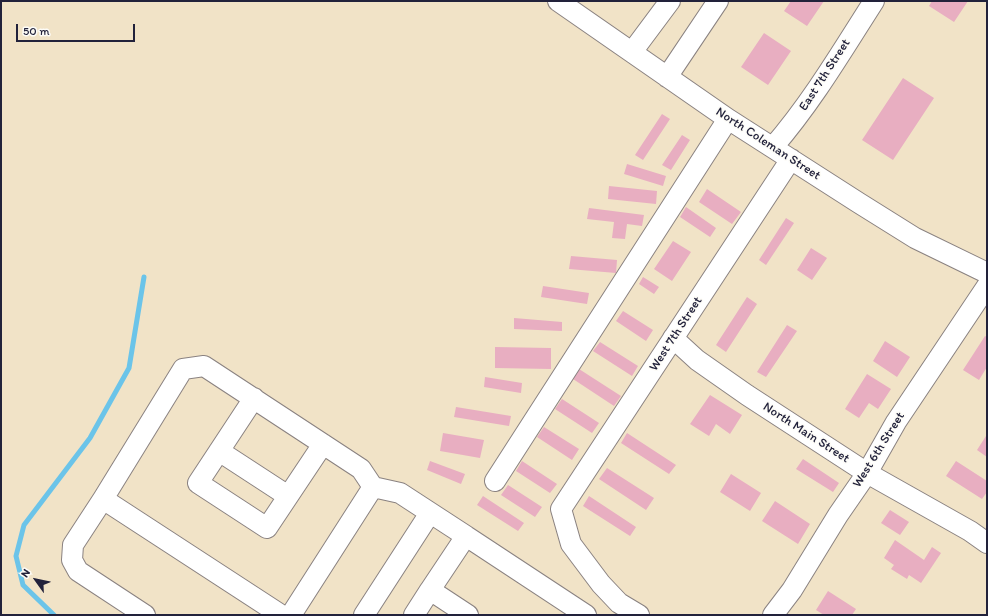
<!DOCTYPE html>
<style>
body{margin:0}
#map{position:relative;width:988px;height:616px;overflow:hidden;background:#f1e3c7;font-family:Itim,sans-serif}
canvas{display:block}
.frame{position:absolute;inset:0;border:2px solid #22223b;pointer-events:none}
.north{position:absolute;left:16px;top:560px;width:40px;height:40px;-webkit-text-stroke:3px #fdfcf7;paint-order:stroke;rotate:303deg;font-size:11px;font-weight:700;line-height:16px;text-align:center;color:#22223b}
.north::after{content:'';display:block;margin:auto;width:14px;height:18px;background:#22223b;clip-path:polygon(50% 0,100% 100%,50% 72%,0 100%)}
.scale{position:absolute;left:16px;top:24px;width:119px;height:18px;box-sizing:border-box;border:2px solid #22223b;border-top:0;padding-left:5px;font-size:12px;line-height:14px;white-space:nowrap;color:#22223b;-webkit-text-stroke:3px #fdfcf7;paint-order:stroke}
</style>
<div id="map">
<canvas width="988" height="616"></canvas>
<div class="frame"></div>
<div class="north">N</div>
<div class="scale">50 m</div>
</div>
<script>
const ctx = document.querySelector('canvas').getContext('2d');
ctx.lineJoin = 'round';
function strokePath(path, color, width, dash) {
  ctx.strokeStyle = color;
  ctx.lineWidth = width;
  ctx.lineCap = dash ? 'butt' : 'round';
  ctx.setLineDash(dash || []);
  ctx.stroke(path);
}
function fill(path, color) {
  ctx.fillStyle = color;
  ctx.fill(path, 'evenodd');
}
function write(font, color, halo, rows, align = 'center') {
  ctx.font = font + ' Itim,sans-serif';
  ctx.lineWidth = 3;
  ctx.setLineDash([]);
  ctx.textBaseline = 'middle';
  ctx.strokeStyle = halo;
  ctx.fillStyle = color;
  for (const [text, x, y, turn = 0] of rows) {
    ctx.save();
    ctx.translate(x, y);
    ctx.rotate((+turn || 0) * Math.PI / 180);
    ctx.textAlign = isNaN(turn) ? turn : align;
    if (halo) ctx.strokeText(text, 0, 0);
    ctx.fillText(text, 0, 0);
    ctx.restore();
  }
}
const stream = new Path2D(`
 M54 615 23 585 16 556 24 525 90 438 129 368 144 277`);
const building = new Path2D(`
 M791 1H824L807 26 784 11Z
 M932 1H968L954 22 929 6Z
 M764 33 791 51 768 85 741 67Z
 M903 78 934 98 893 160 862 140Z
 M662 114 670 119 643 160 635 155Z
 M682 135 690 140 671 170 662 165Z
 M627 164 666 176 663 186 624 174Z
 M609 186 657 191 656 204 608 199Z
 M707 189 741 212 732 224 699 202Z
 M686 207 716 228 710 237 680 217Z
 M589 208 644 215 642 226 627 224 625 239 612 238 614 222 587 219Z
 M786 218 794 223 766 265 759 260Z
 M673 241 691 252 672 281 654 269Z
 M811 248 827 258 812 280 797 270Z
 M571 256 617 260 616 273 569 269Z
 M643 277 659 287 654 294 639 284Z
 M543 286 589 293 587 304 541 297Z
 M747 297 757 304 726 352 716 345Z
 M623 311 653 330 646 341 616 321Z
 M514 318 562 322V331L514 329Z
 M787 325 797 331 766 377 757 372Z
 M985 336 987 337V367L979 380 963 370Z
 M885 341 910 357 897 377 873 361Z
 M600 342 638 366 632 376 593 351Z
 M495 347 551 348V369L495 368Z
 M579 369 621 396 614 406 573 379Z
 M867 374 891 389 878 409 869 403 859 418 845 409Z
 M485 377 522 383 521 393 484 387Z
 M710 395 742 415 730 434 716 424 709 436 690 424Z
 M562 399 599 423 592 433 555 409Z
 M456 407 511 416 509 426 454 417Z
 M544 427 579 449 572 460 537 437Z
 M443 433 484 440 480 458 440 451Z
 M627 433 676 465 669 474 621 443Z
 M986 436 987 437V457L977 450Z
 M803 459 839 483 833 492 796 469Z
 M430 461 465 474 461 484 427 470Z
 M522 461 557 484 550 493 516 471Z
 M956 461 987 481V492L982 499 946 476Z
 M607 468 654 498 646 510 599 479Z
 M731 474 761 493 750 511 720 492Z
 M508 485 542 507 535 517 501 495Z
 M483 496 524 523 518 531 477 505Z
 M589 496 636 527 630 536 583 506Z
 M775 501 810 524 798 544 762 521Z
 M890 510 909 522 900 535 881 523Z
 M895 540 924 560 932 547 941 553 921 583 909 575 907 579 891 569 894 565 884 558Z
 M828 591 856 609 852 615H824L816 610Z`);
const minor = new Path2D(`
 M558 1 728 119 859 203 915 238 987 273
 M632 52 670 1
 M667 77 718 1
 M773 147C812 102 842 51 874 1
 M673 338 697 360 747 395 867 473 970 531 987 543
 M254 398 198 483 267 528 323 444
 M219 451 288 496
 M495 481 728 119
 M373 487 400 493 466 536
 M103 499 73 545 72 560 78 571 145 615
 M281 615 103 499 183 369 204 366 361 469 373 487 291 615
 M364 615 430 513
 M414 615 430 590
 M468 615 430 590 466 536 586 615
 M639 615 619 603 601 584 571 544 561 509 791 159
 M773 615 792 590 838 515 867 473 896 422 987 286`);
const streetNames = [
 ["East 7th Street",825,75,-57],
 ["North Coleman Street",768,144,33],
 ["West 7th Street",676,334,-57],
 ["North Main Street",806,433,33],
 ["West 6th Street",879,450,-58]
];
strokePath(stream, '#6bc4e9', 5);
fill(building, '#e8aec1');
strokePath(minor, '#8a8281', 22);
strokePath(minor, '#fff', 20);
write('13px', '#22223b', '#fdfcf7', streetNames);
</script>
